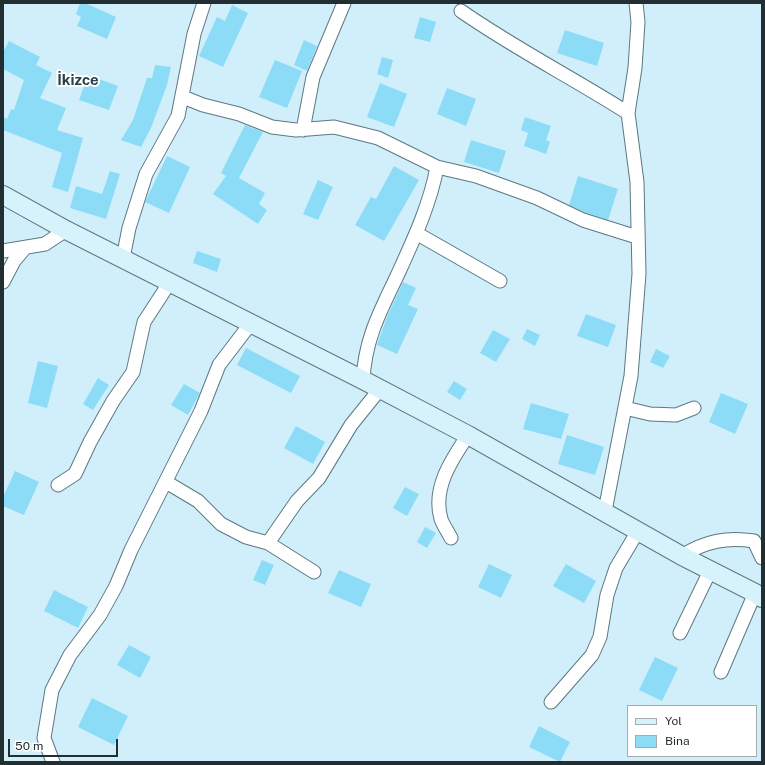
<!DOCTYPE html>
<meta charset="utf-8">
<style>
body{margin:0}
#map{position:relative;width:765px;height:765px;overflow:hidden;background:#d0effa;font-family:"Public Sans",sans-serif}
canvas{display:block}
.frame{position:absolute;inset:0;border:4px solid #222e32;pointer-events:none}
.legend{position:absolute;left:627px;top:705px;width:130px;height:52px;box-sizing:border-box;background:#fff;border:1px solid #a7abad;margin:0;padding:5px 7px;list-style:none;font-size:12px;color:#222e32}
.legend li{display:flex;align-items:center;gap:8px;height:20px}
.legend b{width:20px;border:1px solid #a7abad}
.scale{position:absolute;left:8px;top:739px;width:110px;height:18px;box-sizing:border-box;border:2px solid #222e32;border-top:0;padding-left:5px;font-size:12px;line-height:14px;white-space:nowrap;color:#222e32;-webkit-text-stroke:3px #fff;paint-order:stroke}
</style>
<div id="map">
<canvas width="765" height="765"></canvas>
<div class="frame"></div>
<ul class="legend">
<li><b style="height:5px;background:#d6f3fc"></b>Yol</li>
<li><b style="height:11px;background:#8cdcf7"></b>Bina</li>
</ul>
<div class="scale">50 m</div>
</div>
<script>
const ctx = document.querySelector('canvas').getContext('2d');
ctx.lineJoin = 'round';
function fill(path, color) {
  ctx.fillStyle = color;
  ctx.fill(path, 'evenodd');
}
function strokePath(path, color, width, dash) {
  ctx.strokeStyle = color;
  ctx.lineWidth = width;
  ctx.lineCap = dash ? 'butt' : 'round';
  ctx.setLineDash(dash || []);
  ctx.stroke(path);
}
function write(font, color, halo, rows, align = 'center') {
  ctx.font = font + ' "Public Sans",sans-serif';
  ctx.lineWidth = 4;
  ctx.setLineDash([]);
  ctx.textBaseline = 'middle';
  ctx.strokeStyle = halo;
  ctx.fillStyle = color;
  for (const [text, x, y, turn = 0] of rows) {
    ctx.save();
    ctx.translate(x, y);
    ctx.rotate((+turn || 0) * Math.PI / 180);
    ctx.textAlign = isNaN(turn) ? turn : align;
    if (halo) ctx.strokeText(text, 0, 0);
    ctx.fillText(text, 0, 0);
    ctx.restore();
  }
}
const building = new Path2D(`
 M80 3H85L116 17 107 39 77 26 81 17 76 14Z
 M232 5 248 13 223 67 199 56 217 17 225 21Z
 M420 17 436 22 430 42 414 38Z
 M565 30 604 43 597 66 557 53Z
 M304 40 317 46 307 71 294 65Z
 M9 41 40 57 36 65 52 73 40 98 66 108 57 130 83 138 68 192 52 187 62 153 3 130V117L7 119 11 109 14 110 24 80 3 69V52Z
 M382 57 393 60 388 78 377 74Z
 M275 60 302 71 287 108 259 97Z
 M155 65 171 67 167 85 151 128 141 147 121 140 133 120 147 78H152Z
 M88 75 118 86 109 110 79 100Z
 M380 83 407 94 394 127 367 117Z
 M447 88 476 99 466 126 437 114Z
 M525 117 551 126 546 140 550 142 546 154 524 146 528 133 521 130Z
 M245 125 263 132 239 178 265 193 259 204 267 210 258 224 213 194 226 176 221 173Z
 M471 140 506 151 499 173 464 162Z
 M167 156 190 167 169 213 145 202Z
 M394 166 419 180 384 241 355 225 371 197 376 199Z
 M110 171 120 174 106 219 70 208 76 186 102 194Z
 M578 176 618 189 608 220 586 213 569 205Z
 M318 180 333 187 318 220 303 214Z
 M197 251 221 259 217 272 193 263Z
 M403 282 416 288 408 305 418 309 397 354 377 345 387 317Z
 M586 314 616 325 608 347 577 336Z
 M527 329 540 335 535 346 522 339Z
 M493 330 510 339 496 362 480 353Z
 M246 348 300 376 291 393 237 365Z
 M656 349 670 356 663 368 650 362Z
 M38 361 58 366 47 408 28 403Z
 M98 378 109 385 93 410 83 404Z
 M454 381 467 389 460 400 447 392Z
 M184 384 200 393 188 415 171 405Z
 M721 393 748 404 735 434 709 422Z
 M531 403 569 414 561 439 523 429Z
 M296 426 325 442 313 464 284 448Z
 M567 435 604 447 595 475 558 464Z
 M15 471 39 482 24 515 3 506V497Z
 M405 487 419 494 407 516 393 508Z
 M425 527 436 533 427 548 417 542Z
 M262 560 274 565 265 585 253 580Z
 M489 564 512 575 501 598 478 587Z
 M566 564 596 581 584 603 553 586Z
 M339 570 371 584 361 607 328 593Z
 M54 590 88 607 78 628 44 611Z
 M129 645 151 657 140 678 117 665Z
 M655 657 678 668 662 701 639 690Z
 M92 698 128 716 114 745 78 727Z
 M539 726 570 742 560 762 529 747Z`);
const street = new Path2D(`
 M461 11C514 48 573 78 628 113
 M183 97 203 105 239 114 272 127 296 130 334 127 378 138 437 167 476 176 537 198 583 220 637 237
 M303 130 313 77 344 3
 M416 233 500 281
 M3 251 45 244 66 230
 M123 258 129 228 146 174 178 116 194 34 204 3
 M3 282 14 261 25 248
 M363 380C365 339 380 312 397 276 413 241 430 205 437 167
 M625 408 650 414 676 415 694 408
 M166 482 198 501 221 524 246 537 268 543 314 572
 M58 485 75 474 90 442 113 401 133 372 144 322 170 282
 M605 511 631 376 639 274 637 182 628 113 635 68 638 22 636 3
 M451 538C448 532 443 525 441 519 432 488 452 459 468 435
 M268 543 297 501 319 478 351 425 380 389
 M682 556C705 541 727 537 754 541L762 558
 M680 633 710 571
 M721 672 755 593
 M551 702 592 655 600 637 607 595 616 568 638 531
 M53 762 44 738 52 690 70 655 100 615 116 586 131 550 201 411 219 365 251 323`);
const secondary = new Path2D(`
 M3 195 66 230 363 380 468 435 682 556 755 593 762 598`);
const quarterNames = [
 ["İkizce",78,80]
];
fill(building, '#8cdcf7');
strokePath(street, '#5c7882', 15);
strokePath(secondary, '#5c7882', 20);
strokePath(street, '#fff', 13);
strokePath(secondary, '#d6f3fc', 18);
write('bold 15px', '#27414a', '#fff', quarterNames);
</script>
